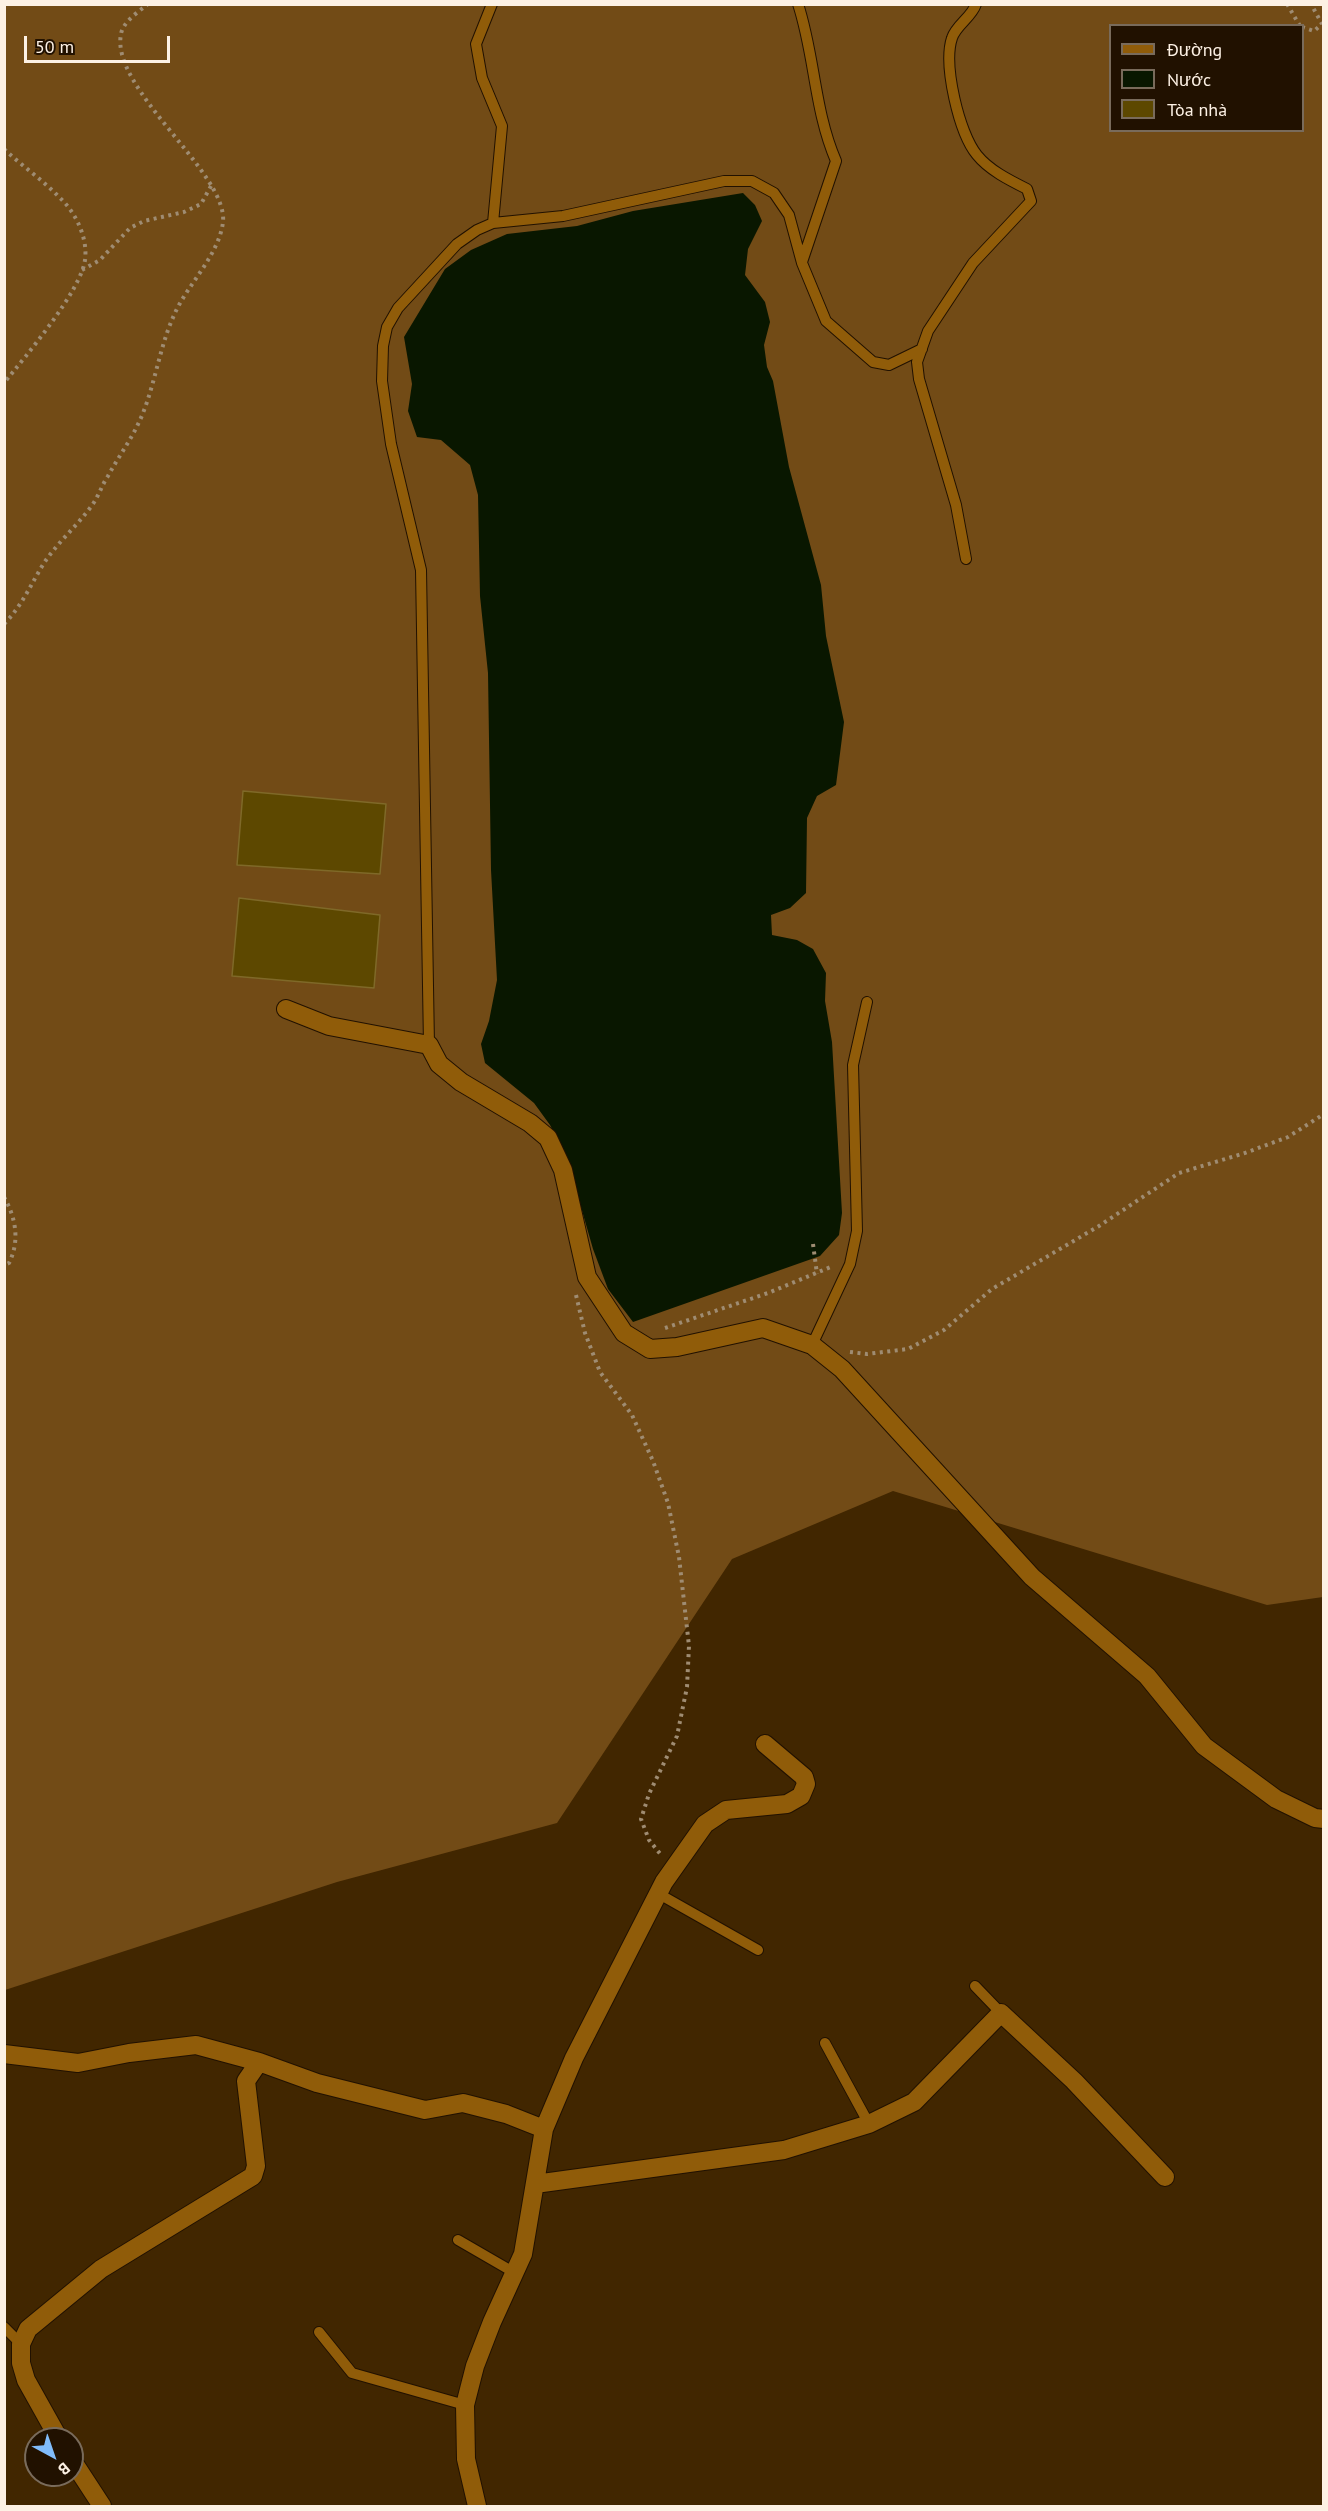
<!DOCTYPE html>
<meta charset="utf-8">
<style>
body{margin:0}
#map{position:relative;width:1328px;height:2511px;overflow:hidden;background:#412600;font-family:"PT Sans",sans-serif}
canvas{display:block}
.frame{position:absolute;inset:0;border:6px solid #fdf1e4;pointer-events:none}
.legend{position:absolute;left:1109px;top:24px;width:195px;height:108px;box-sizing:border-box;background:#211100;border:2px solid #796b5b;margin:0;padding:8px 10px;list-style:none;font-size:18px;color:#fdf1e4}
.legend li{display:flex;align-items:center;gap:12px;height:30px}
.legend b{width:30px;border:2px solid #796b5b}
.north{position:absolute;left:24px;top:2427px;width:60px;height:60px;box-sizing:border-box;background:#211100;border:2px solid #796b5b;border-radius:50%;rotate:140deg;font-size:16px;font-weight:700;line-height:24px;text-align:center;color:#fdf1e4}
.north::after{content:'';display:block;margin:auto;width:21px;height:27px;background:#81bcfa;clip-path:polygon(50% 0,100% 100%,50% 72%,0 100%)}
.scale{position:absolute;left:24px;top:36px;width:146px;height:27px;box-sizing:border-box;border:3px solid #fdf1e4;border-top:0;padding-left:8px;font-size:18px;line-height:21px;white-space:nowrap;color:#fdf1e4;-webkit-text-stroke:4px #211100;paint-order:stroke}
</style>
<div id="map">
<canvas width="1328" height="2511"></canvas>
<div class="frame"></div>
<ul class="legend">
<li><b style="height:8px;background:#905c09"></b>Đường</li>
<li><b style="height:16px;background:#091700"></b>Nước</li>
<li><b style="height:16px;background:#5d4800"></b>Tòa nhà</li>
</ul>
<div class="north">B</div>
<div class="scale">50 m</div>
</div>
<script>
const ctx = document.querySelector('canvas').getContext('2d');
ctx.lineJoin = 'round';
function fill(path, color) {
  ctx.fillStyle = color;
  ctx.fill(path, 'evenodd');
}
function strokePath(path, color, width, dash) {
  ctx.strokeStyle = color;
  ctx.lineWidth = width;
  ctx.lineCap = dash ? 'butt' : 'round';
  ctx.setLineDash(dash || []);
  ctx.stroke(path);
}
const forest = new Path2D(`
 M4 5H1323V1597L1267 1605 893 1491 732 1559 557 1823 337 1882 5 1990ZM1110 26H1302V130H1110Z`);
const water = new Path2D(`
 M743 193 755 205 762 221 748 249 745 275 765 302 770 322 764 345 767 367 773 381 789 467 821 585 826 636 844 722 836 785 817 796 807 818 806 893 790 908 771 915 772 935 797 940 813 949 826 973 825 1001 832 1042 842 1213 839 1235 820 1256 633 1322 608 1289 593 1249 567 1158 550 1125 534 1103 485 1063 481 1044 489 1021 497 980 491 870 488 673 480 596 478 495 470 465 441 440 417 437 408 411 412 384 404 337 445 269 471 250 507 234 577 226 633 211Z`);
const building = new Path2D(`
 M243 791 386 804 380 874 237 865Z
 M239 898 380 915 374 988 232 976Z`);
const path = new Path2D(`
 M1287 4 1300 26
 M1302 27 1314 31 1322 24 1311 4
 M4 149C22 166 43 180 60 198 76 213 88 238 85 260 81 291 25 357 4 383
 M82 270 100 260 130 228 144 221 184 212 201 204 211 186
 M4 624C22 606 31 584 44 563 58 542 78 525 93 504 99 495 102 485 108 476 120 454 134 436 143 413 156 380 160 345 175 313 188 284 219 255 223 222 228 173 110 89 121 34 123 22 138 12 148 4
 M4 1197C16 1218 20 1241 9 1263L4 1265
 M813 1244 817 1274
 M576 1295 585 1333 600 1372 632 1415 653 1461 668 1503 679 1557 689 1646 687 1687 677 1736 649 1794 641 1819 649 1840 662 1856
 M665 1328 768 1293 833 1266
 M850 1352 867 1354 908 1349 944 1330 992 1289 1099 1226 1179 1173 1245 1153 1288 1137 1324 1114`);
const service = new Path2D(`
 M492 4 476 44 482 78 502 126 493 223
 M798 4C815 56 814 110 836 161L802 262
 M966 559 956 505 919 379 917 362 928 331 973 263 1031 201 1027 189C1009 180 989 170 977 155 959 133 943 65 952 38 956 25 972 17 976 4
 M429 1045 421 570 391 444 382 381 383 346 387 327 398 308 457 244 477 230 493 223 563 216 724 181H752L774 193 789 215 802 263 826 321 873 362 889 365 922 349
 M812 1345 850 1264 857 1231 853 1065 867 1002
 M659 1894 758 1950
 M975 1986 1001 2013
 M825 2043 869 2124
 M458 2240 515 2273
 M4 2327 21 2344
 M319 2332 352 2373 465 2405`);
const minor = new Path2D(`
 M286 1009 329 1026 429 1045 439 1064 461 1082 530 1123 548 1138 563 1170 587 1277 624 1333 650 1349 677 1347 763 1328 812 1345 842 1369 1032 1577 1147 1676 1204 1746 1276 1799 1315 1818 1324 1819
 M4 2054 78 2063 129 2053 196 2045 259 2062
 M535 2184 784 2150 869 2124 914 2102 1001 2013 1074 2081 1165 2177
 M59 2439 26 2380 21 2363V2344L28 2329 101 2269 253 2176 256 2166 246 2081 259 2062 317 2083 425 2110 463 2103 506 2114 544 2129
 M72 2460 102 2506
 M477 2506 466 2459 465 2405 475 2366 492 2322 523 2254 544 2129 574 2058 664 1882 705 1824 726 1810 787 1804 801 1796 806 1784 804 1777 765 1744`);
fill(forest, '#724b16');
fill(water, '#091700');
fill(building, '#5d4800');
strokePath(building, '#7f6928', 1.5);
strokePath(service, '#211100', 12);
strokePath(minor, '#211100', 20);
strokePath(path, '#9f8c72', 4, [3, 4.5]);
strokePath(service, '#905c09', 10);
strokePath(minor, '#905c09', 18);
</script>
